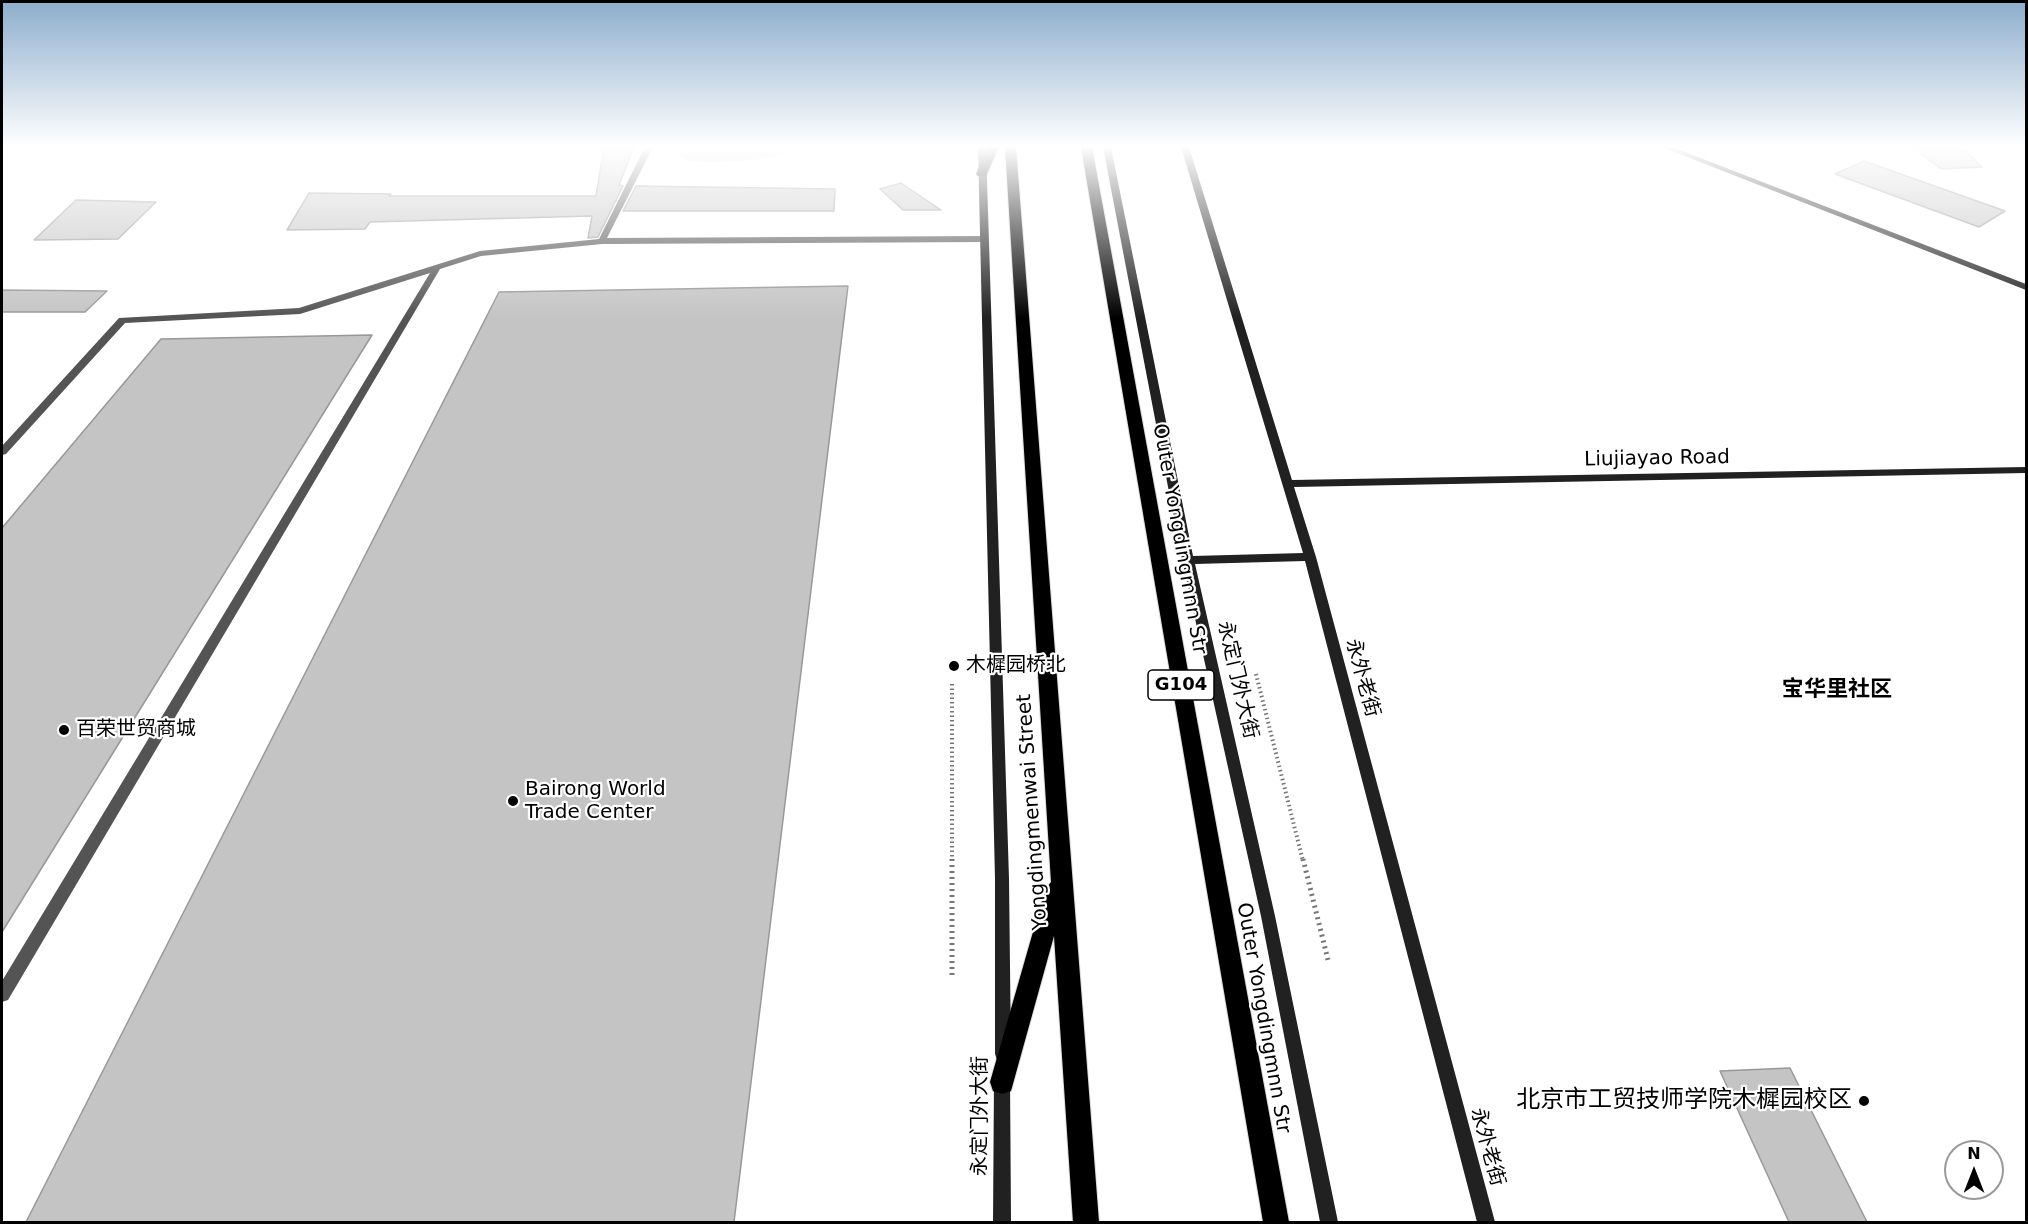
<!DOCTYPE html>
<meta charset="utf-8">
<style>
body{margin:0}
#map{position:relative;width:2028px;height:1224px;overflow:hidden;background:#fff;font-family:"DejaVu Sans",sans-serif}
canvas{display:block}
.frame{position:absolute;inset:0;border:3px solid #000;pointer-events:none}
.north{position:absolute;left:1944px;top:1140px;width:60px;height:60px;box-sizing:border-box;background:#fff;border:2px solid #999;border-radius:50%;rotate:0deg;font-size:16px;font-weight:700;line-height:24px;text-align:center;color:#000}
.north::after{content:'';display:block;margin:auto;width:21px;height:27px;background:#000;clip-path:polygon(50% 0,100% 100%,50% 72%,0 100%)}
</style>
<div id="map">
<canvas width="2028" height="1224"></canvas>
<div class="frame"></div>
<div class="north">N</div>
</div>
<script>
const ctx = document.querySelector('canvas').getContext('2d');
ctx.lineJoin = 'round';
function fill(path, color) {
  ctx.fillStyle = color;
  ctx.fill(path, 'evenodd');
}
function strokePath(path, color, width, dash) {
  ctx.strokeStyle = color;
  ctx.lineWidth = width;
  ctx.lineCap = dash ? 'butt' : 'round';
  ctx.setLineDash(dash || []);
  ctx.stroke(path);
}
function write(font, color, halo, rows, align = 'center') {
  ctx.font = font + ' "DejaVu Sans","Noto Sans SC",sans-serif';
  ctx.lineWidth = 4.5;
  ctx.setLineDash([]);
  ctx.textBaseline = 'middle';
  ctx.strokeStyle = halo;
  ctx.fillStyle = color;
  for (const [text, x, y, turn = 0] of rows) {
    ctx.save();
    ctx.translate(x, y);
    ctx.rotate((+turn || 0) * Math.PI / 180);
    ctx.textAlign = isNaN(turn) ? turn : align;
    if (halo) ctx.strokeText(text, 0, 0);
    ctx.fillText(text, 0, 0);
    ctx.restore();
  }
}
const green = new Path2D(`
 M677 147H787L786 153C768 160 707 165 688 160 681 158 677 154 674 148Z`);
const building = new Path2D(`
 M604 147H634L619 185 623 186 598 237 588 238 592 216 370 222 365 229 287 230 309 193 391 194 389 196H596Z
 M1912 147H1962L1982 167 1941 169Z
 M1864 161 2005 211 1979 227 1835 174Z
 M901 183 941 210H903L880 189Z
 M636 186 835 189 834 211H623Z
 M76 200 156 202 118 239 34 240Z
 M848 286 734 1222H26L499 292Z
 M2 290 107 291 85 312H2Z
 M372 335 344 380 2 932V528L161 339Z
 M1790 1068 1867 1222H1789L1720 1071Z`);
const pathFar1 = new Path2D(`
 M1256 674 1303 861
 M952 684V861`);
const path = new Path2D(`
 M952 859V975
 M1303 859 1328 960`);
const street = new Path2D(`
 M645 147H653L607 238 984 236 988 239 984 242 602 244 481 256 440 269 8 1000 2 1002V981L430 273 300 314 125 323 6 454 2 455V446L119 318 299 308 480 251 599 239Z`);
const secondary = new Path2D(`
 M978 147H986L1009 879 1011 1054 1009 1060 1003 1062 997 1060 995 1054V879Z
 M1103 147H1111L1193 556 1303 553 1181 147H1189L1292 480 2026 467V473L1294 487 1316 557 1495 1222H1477L1305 561 1195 564 1275 916 1338 1222H1320L1261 916 1182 560Z
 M1662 147H1672L2026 284V290Z
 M1002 1070 1008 1072 1010 1078 1011 1222H993L994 1078 996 1072Z`);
const highway = new Path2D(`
 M988 147H999L986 176H978L976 174Z
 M1005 147H1016L1099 1222H1073L1054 936 1011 1091 1002 1094 993 1091 990 1082 1045 890 1051 882Z
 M1081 147H1092L1289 1222H1263Z`);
const markers = [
 [954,666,6,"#000"],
 [64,730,6,"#000"],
 [513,801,6,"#000"],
 [1864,1101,6,"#000"]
];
const shields = [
 [1181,685,66]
];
const shieldNames = [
 ["G104",1181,685]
];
const streetNames = [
 ["Liujiayao Road",1657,459,-1],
 ["Outer Yongdingmnn Str",1179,539,80],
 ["永外老街",1362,678,75],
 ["永定门外大街",1237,680,77],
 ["Yongdingmenwai Street",1033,812,-94],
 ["Outer Yongdingmnn Str",1263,1018,80],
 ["永定门外大街",981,1116,-90],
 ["永外老街",1487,1147,75]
];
const poiNames = [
 ["木樨园桥北",966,666],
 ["百荣世贸商城",76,730],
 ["Bairong World",525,790],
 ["Trade Center",525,813]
];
const quarterNames = [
 ["宝华里社区",1837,690]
];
const nearPoinames = [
 ["北京市工贸技师学院木樨园校区",1852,1101]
];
fill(green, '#dbdbdb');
fill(building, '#c4c4c4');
strokePath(building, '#989898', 1.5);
strokePath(highway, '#dbdbdb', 2);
strokePath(pathFar1, '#767676', 4, [1.5, 3]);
strokePath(path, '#767676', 5, [2, 4]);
fill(street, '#545454');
fill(secondary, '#212121');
fill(highway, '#000');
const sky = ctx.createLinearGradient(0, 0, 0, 318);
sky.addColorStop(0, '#8cadcc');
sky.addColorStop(0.46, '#fff');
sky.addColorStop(1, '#ffffff00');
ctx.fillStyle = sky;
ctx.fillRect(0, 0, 2028, 318);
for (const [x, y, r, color] of markers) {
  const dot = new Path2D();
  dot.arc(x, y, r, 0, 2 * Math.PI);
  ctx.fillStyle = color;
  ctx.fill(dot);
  strokePath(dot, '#fff', 2);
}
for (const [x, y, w] of shields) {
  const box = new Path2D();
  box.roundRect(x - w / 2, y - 15, w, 30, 4.5);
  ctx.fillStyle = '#fff';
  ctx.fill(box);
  strokePath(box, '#000', 1.5);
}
write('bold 18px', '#000', null, shieldNames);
write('20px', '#000', '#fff', streetNames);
write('20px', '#000', '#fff', poiNames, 'left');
write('bold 22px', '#000', '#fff', quarterNames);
write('24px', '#000', '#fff', nearPoinames, 'right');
</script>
